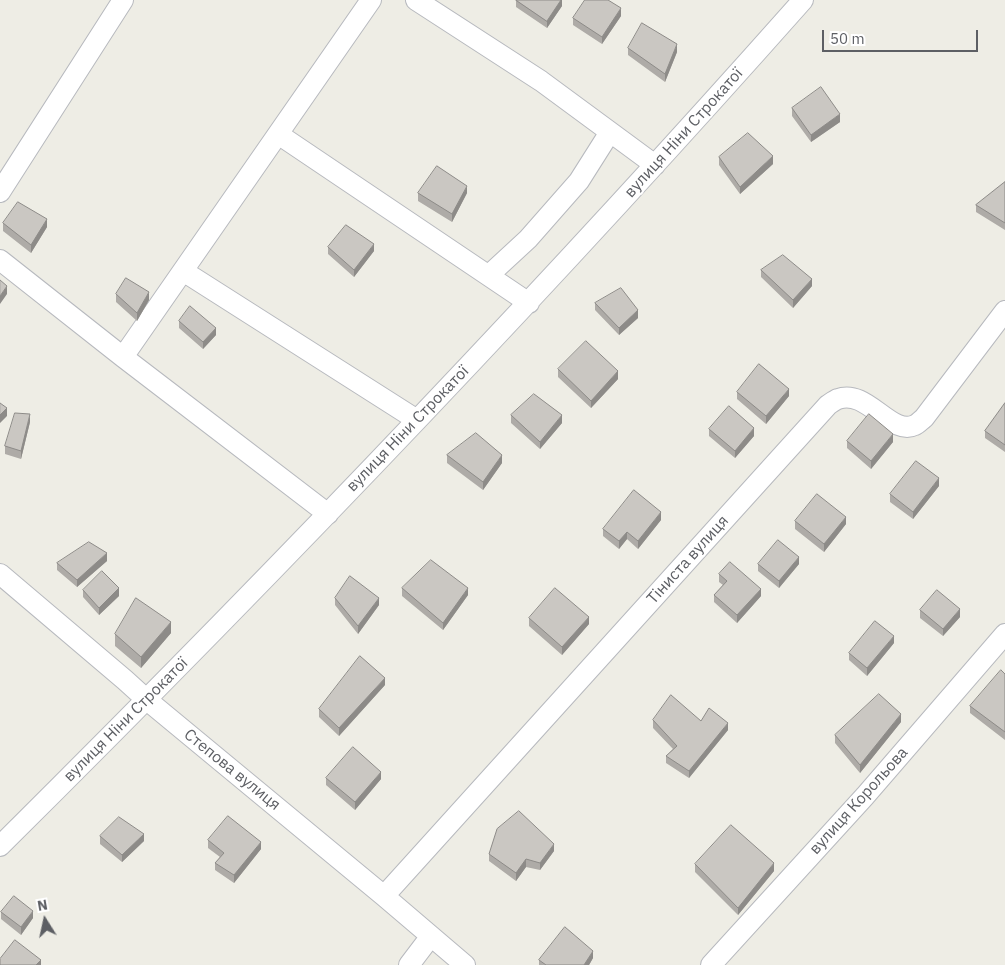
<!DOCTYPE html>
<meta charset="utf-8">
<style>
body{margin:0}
#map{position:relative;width:1005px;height:965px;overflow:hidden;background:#eeede5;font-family:"IBM Plex Sans",sans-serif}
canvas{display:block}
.north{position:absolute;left:20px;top:895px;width:50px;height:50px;-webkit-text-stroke:4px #fff;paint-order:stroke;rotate:350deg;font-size:14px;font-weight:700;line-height:20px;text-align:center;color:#5d5f64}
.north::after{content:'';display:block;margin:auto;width:18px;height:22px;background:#5d5f64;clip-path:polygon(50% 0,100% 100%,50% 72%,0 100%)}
.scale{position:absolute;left:822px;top:30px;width:156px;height:22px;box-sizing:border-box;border:2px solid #5d5f64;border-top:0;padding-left:6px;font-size:15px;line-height:18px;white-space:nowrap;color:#5d5f64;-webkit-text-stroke:4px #fff;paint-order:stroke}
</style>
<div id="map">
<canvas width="1005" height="965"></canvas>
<div class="north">N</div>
<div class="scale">50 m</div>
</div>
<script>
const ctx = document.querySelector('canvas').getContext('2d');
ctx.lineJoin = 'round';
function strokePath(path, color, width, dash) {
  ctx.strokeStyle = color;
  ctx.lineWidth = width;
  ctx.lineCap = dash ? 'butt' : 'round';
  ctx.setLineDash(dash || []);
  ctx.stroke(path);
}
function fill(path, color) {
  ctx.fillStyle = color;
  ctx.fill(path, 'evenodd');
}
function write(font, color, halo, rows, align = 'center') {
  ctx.font = font + ' "IBM Plex Sans",sans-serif';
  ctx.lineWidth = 4;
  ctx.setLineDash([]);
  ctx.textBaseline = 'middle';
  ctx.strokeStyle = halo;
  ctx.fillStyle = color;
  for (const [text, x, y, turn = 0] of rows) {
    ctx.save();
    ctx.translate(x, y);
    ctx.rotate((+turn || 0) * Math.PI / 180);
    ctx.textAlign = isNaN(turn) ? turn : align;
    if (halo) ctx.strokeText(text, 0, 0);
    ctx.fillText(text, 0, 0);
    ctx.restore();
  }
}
const minor = new Path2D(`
 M416 0 541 81 655 165
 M278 134 529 303
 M0 192 123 0
 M0 260 123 357 328 514
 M183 271 417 420
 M489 275 528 239 579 181 610 132
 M123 357 371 0
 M0 574 125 680 147 700 384 896 465 965
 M0 846C276 572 545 291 803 0
 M384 896 828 405C831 403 835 400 838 399 867 388 891 437 915 425 918 424 921 420 924 418L1005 311
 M409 965 431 936
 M711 965 865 796 1005 634`);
const wall = new Path2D(`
 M516 0H562V6L547 28 516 7Z
 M621 16 602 44 573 25V18Z
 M628 48 677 52 665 82 628 55Z
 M792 108 840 122 811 142 792 116Z
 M719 157 773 164 740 194 719 165Z
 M1005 182V230L976 212V205Z
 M418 193H467L452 222 418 201Z
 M3 223 47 227 31 253 3 231Z
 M328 247 374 251 354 277 328 254Z
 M761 270 812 286 793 308 761 277Z
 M116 294 149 300 137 321 116 302Z
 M595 303 638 318 619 335 595 310Z
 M179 321 216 335 203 349 179 328Z
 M558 369 618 379 591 408 558 377Z
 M737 392 789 396 766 424 737 399Z
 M1005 403V452L985 438V431Z
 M511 415 562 423 540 449 511 423Z
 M30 422 21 459 5 454V446Z
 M709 429 754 436 735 458 709 436Z
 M847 441 893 442 871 469 847 448Z
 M447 455 502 463 483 490 447 463Z
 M939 486 913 519 890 502V494Z
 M661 520 638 549 627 539 619 549 603 536V529Z
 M795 521 846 524 824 552 795 529Z
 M107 561 77 587 57 570V563Z
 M758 564H799L779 588 758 571Z
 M719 574 761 596 737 623 714 602V595L723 585 719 582Z
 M402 588 468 595 443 630 402 596Z
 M83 590 119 596 99 615 83 597Z
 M335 598 379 605 358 634 335 605Z
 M920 610 960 617 943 636 920 618Z
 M529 618 589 624 562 655 529 626Z
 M171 633 141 668 115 646V634Z
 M894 643 867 676 849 660V653Z
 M1005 674V740L970 713V706Z
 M385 685 339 736 319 717V709Z
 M653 720 701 721 728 730 689 778 666 763V756L673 749 653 728Z
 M901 722 860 773 835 743V735Z
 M326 778 381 779 355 810 326 785Z
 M100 836 144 841 122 862 100 844Z
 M208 840 261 849 234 883 215 870V863L220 857 208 848Z
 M554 851 540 870 526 867 516 881 489 861V854Z
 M695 864 774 871 738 915 695 872Z
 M1 912 33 918 21 935 1 919Z
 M593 958 589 965H539V960Z`);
const shadedWall = new Path2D(`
 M561 0H562V6L547 28V21Z
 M621 8V16L602 44V37Z
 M677 44V52L665 82V74Z
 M840 114V122L811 142V135Z
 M773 156V164L740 194V187Z
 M467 186V193L452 222V214Z
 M47 219V227L31 253V245Z
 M374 244V251L354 277V270Z
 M812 279V286L793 308V300Z
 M7 286V294L0 304V296Z
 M149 292V300L137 321V313Z
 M638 310V318L619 335V328Z
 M216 328V335L203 349V342Z
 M618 371V379L591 408V401Z
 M789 389V396L766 424V416Z
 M7 408V416L0 423V415Z
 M30 414V422L21 459V451Z
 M562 415V423L540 449V442Z
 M754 428V436L735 458V451Z
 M893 434V442L871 469V461Z
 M502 455V463L483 490V482Z
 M939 478V486L913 519V512Z
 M661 512V520L638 549V541Z
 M846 517V524L824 552V544Z
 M627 532V539L619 549V541Z
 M107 553V561L77 587V580Z
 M799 557V564L779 588V581Z
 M119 588V596L99 615V608Z
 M468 588V595L443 630V623Z
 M761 589V596L737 623V615Z
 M379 598V605L358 634V626Z
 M960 609V617L943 636V629Z
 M589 617V624L562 655V647Z
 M171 622V633L141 668V657Z
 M894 636V643L867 676V668Z
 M385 678V685L339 736V728Z
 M901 714V722L860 773V765Z
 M728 723V730L689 778V771Z
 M381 772V779L355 810V802Z
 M144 834V841L122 862V855Z
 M261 842V849L234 883V875Z
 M554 844V851L540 870V863Z
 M526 859V867L516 881V873Z
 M774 863V871L738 915V908Z
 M33 911V918L21 935V927Z
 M593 951V958L589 965H584Z
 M41 960V965H36Z`);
const building = new Path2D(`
 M516 0H561L547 21Z
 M585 0H608L621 8 602 37 573 18Z
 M642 23 677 44 665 74 628 48Z
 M821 87 840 114 811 135 792 108Z
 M748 133 773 156 740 187 719 157Z
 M437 166 467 186 452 214 418 193Z
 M1005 182V223L976 205Z
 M18 202 47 219 31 245 3 223Z
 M346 225 374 244 354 270 328 247Z
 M783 255 812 279 793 300 761 270Z
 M126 278 149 292 137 313 116 294Z
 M0 280 7 286 0 296Z
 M621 288 638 310 619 328 595 303Z
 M190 306 216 328 203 342 179 321Z
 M586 341 618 371 591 401 558 369Z
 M759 364 789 389 766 416 737 392Z
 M534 394 562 415 540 442 511 415Z
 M0 403 7 408 0 415Z
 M1005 403V445L985 431Z
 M729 406 754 428 735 451 709 429Z
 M15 413 30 414 21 451 5 446Z
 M869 414 893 434 871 461 847 441Z
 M476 433 502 455 483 482 447 455Z
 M916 461 939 478 913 512 890 494Z
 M634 490 661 512 638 541 627 532 619 541 603 529Z
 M817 494 846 517 824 544 795 521Z
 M778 540 799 557 779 581 758 564Z
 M89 542 107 553 77 580 57 563Z
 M431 560 468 588 443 623 402 588Z
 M730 562 761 589 737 615 714 595 727 581 719 574Z
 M102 571 119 588 99 608 83 590Z
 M350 576 379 598 358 626 335 598Z
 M555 588 589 617 562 647 529 618Z
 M937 590 960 609 943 629 920 610Z
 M136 598 171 622 141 657 115 634Z
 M875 621 894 636 867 668 849 653Z
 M360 656 385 678 339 728 319 709Z
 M1001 670 1005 674V732L970 706Z
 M879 694 901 714 860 765 835 735Z
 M671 695 701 721 709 708 728 723 689 771 666 756 677 746 653 720Z
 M353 747 381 772 355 802 326 778Z
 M519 811 554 844 540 863 526 859 516 873 489 854 497 829Z
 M228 816 261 842 234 875 215 863 224 853 208 840Z
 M119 817 144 834 122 855 100 836Z
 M731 825 774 863 738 908 695 864Z
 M14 896 33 911 21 927 1 912Z
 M565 927 593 951 584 965H546L539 960Z
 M15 940 41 960 36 965H0V959Z`);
const streetNames = [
 ["вулиця Ніни Строкатої",684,133,-48],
 ["вулиця Ніни Строкатої",408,429,-46],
 ["Тіниста вулиця",688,560,-48],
 ["вулиця Ніни Строкатої",126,720,-45],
 ["Степова вулиця",232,770,39],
 ["вулиця Корольова",859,801,-48]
];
strokePath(minor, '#b7b9be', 22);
strokePath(minor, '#fff', 20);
fill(wall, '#aeaba7');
fill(shadedWall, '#8d8b88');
fill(building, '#cac7c2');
strokePath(building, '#8d8b88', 1);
write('16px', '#5d5f64', '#fff', streetNames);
</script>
